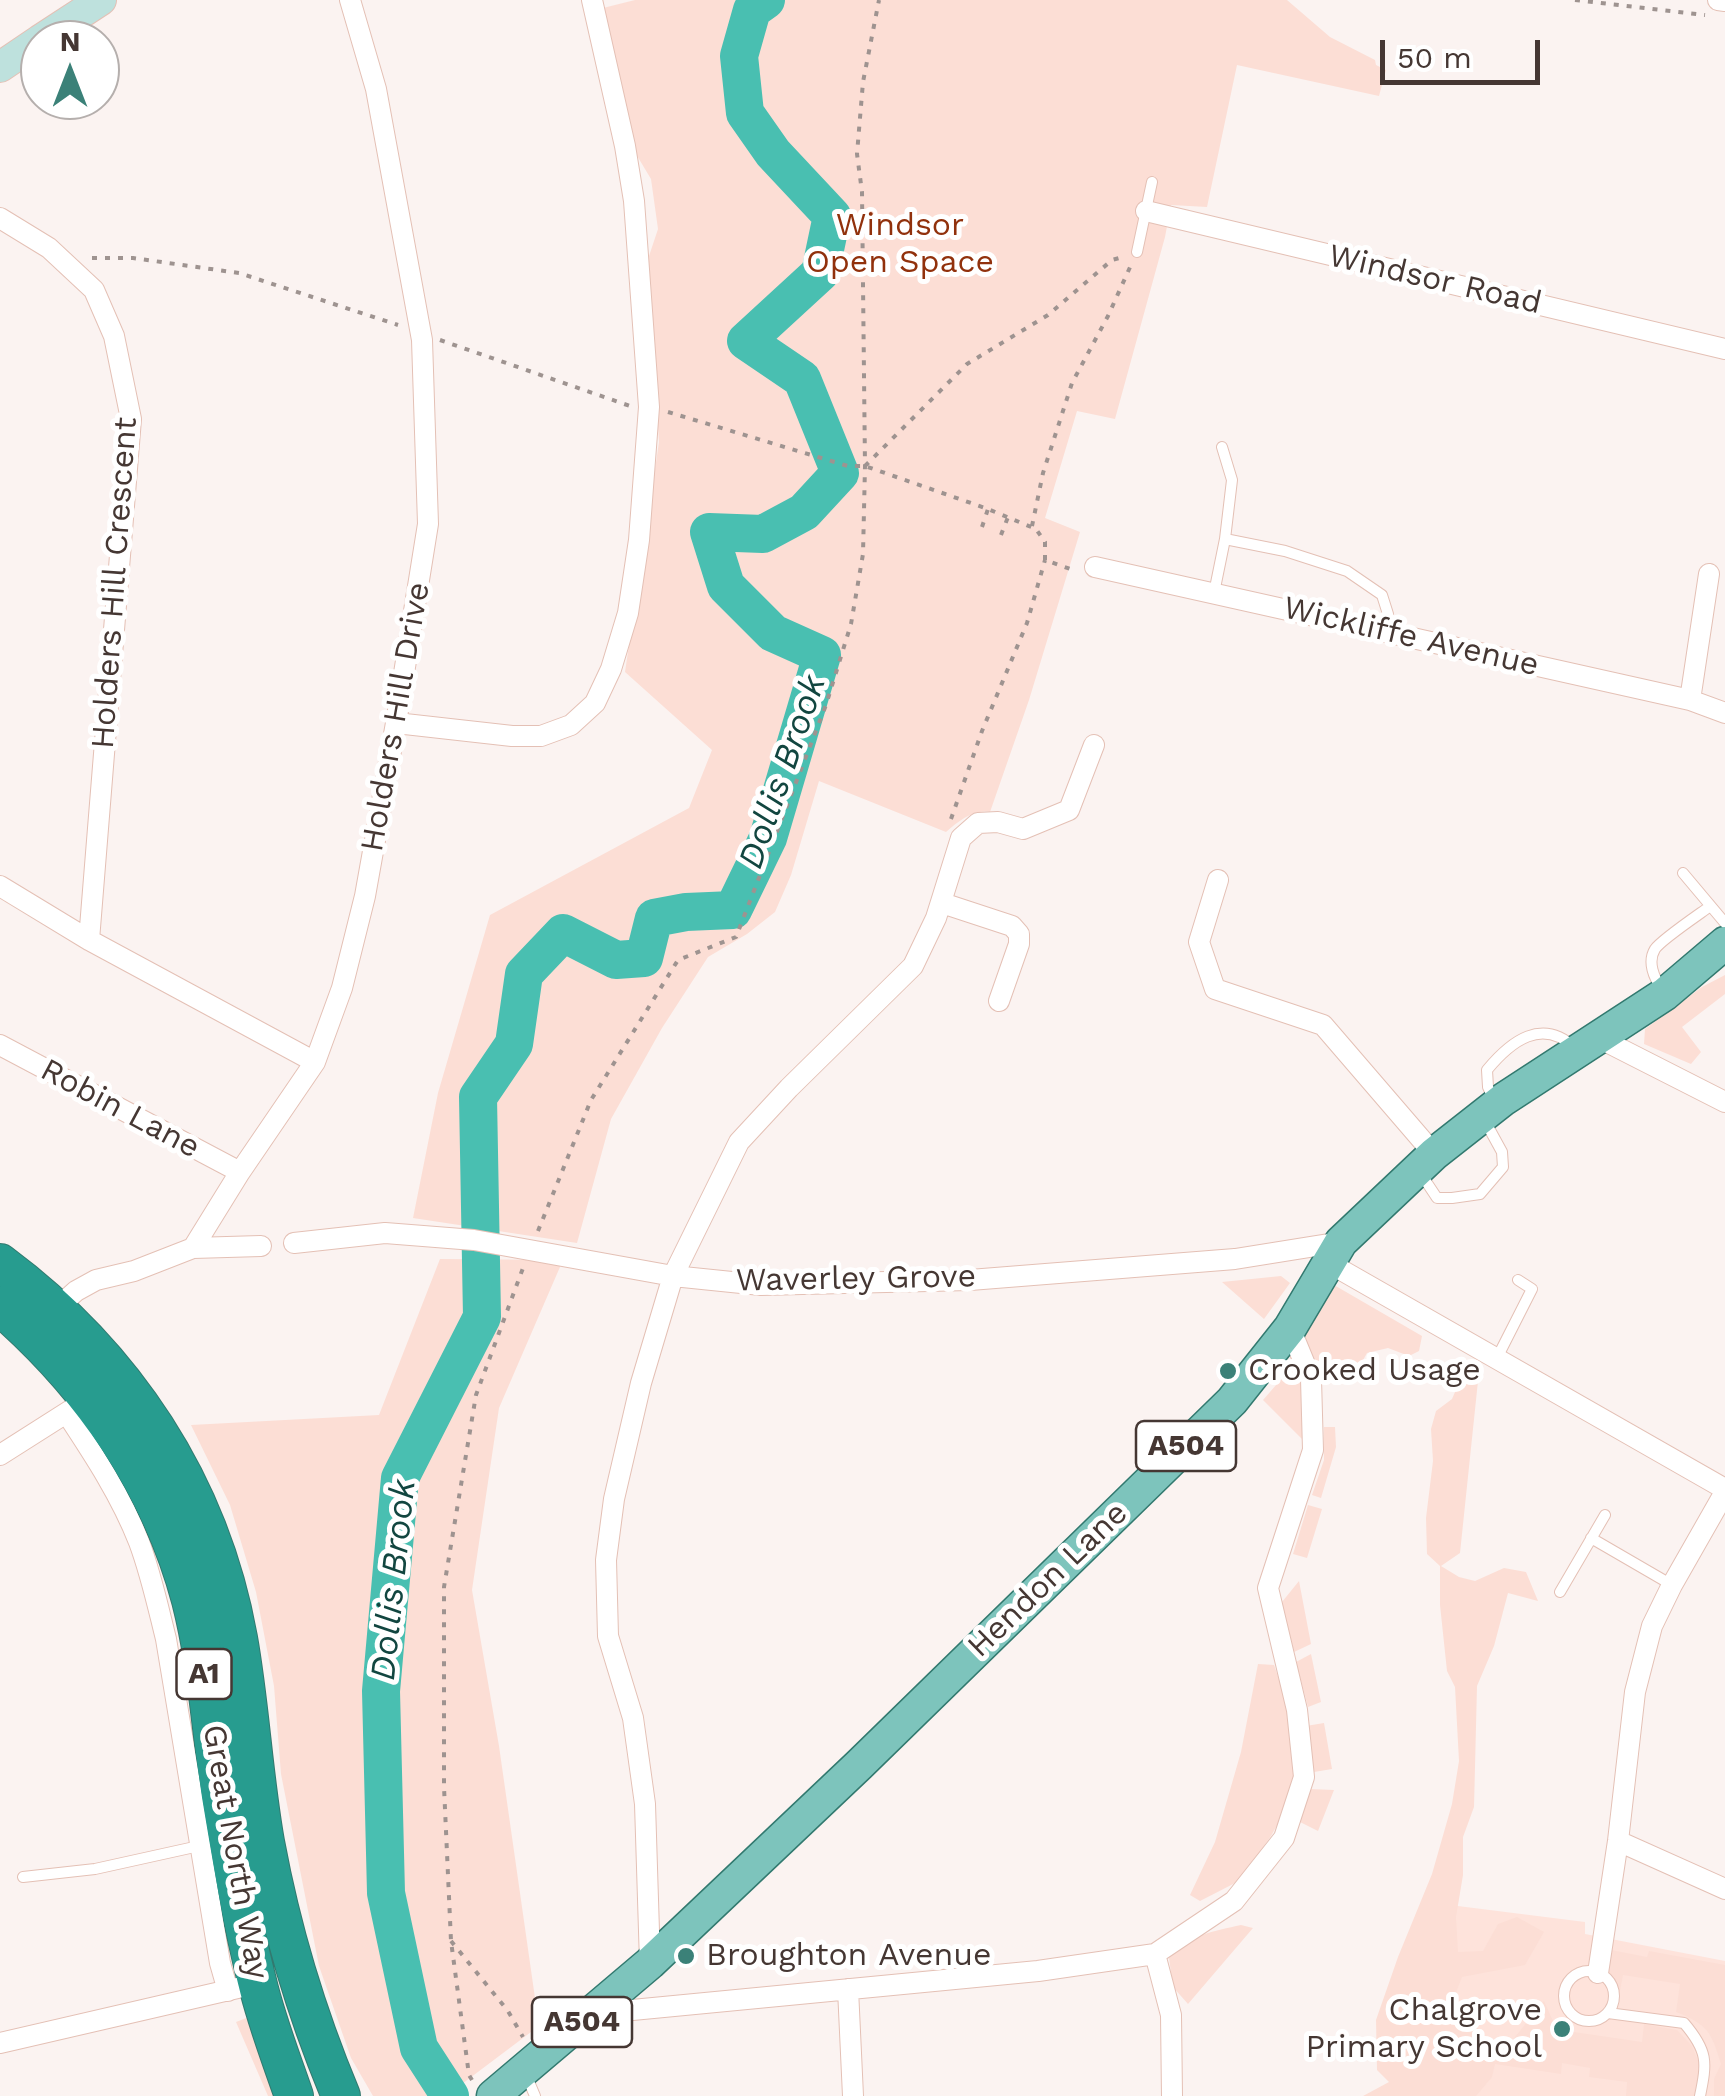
<!DOCTYPE html>
<style>
body{margin:0}
#map{position:relative;width:1725px;height:2096px;overflow:hidden;background:#fbf3f1;font-family:"Work Sans",sans-serif}
canvas{display:block}
.north{position:absolute;left:20px;top:20px;width:100px;height:100px;box-sizing:border-box;background:#fff;border:2px solid #b5afad;border-radius:50%;rotate:0deg;font-size:28px;font-weight:700;line-height:40px;text-align:center;color:#453733}
.north::after{content:'';display:block;margin:auto;width:35px;height:45px;background:#3b8178;clip-path:polygon(50% 0,100% 100%,50% 72%,0 100%)}
.scale{position:absolute;left:1380px;top:40px;width:160px;height:45px;box-sizing:border-box;border:5px solid #453733;border-top:0;padding-left:12px;font-size:30px;line-height:35px;white-space:nowrap;color:#453733;-webkit-text-stroke:8px #fff;paint-order:stroke}
</style>
<div id="map">
<canvas width="1725" height="2096"></canvas>
<div class="north">N</div>
<div class="scale">50 m</div>
</div>
<script>
const ctx = document.querySelector('canvas').getContext('2d');
ctx.lineJoin = 'round';
function fill(path, color) {
  ctx.fillStyle = color;
  ctx.fill(path, 'evenodd');
}
function strokePath(path, color, width, dash) {
  ctx.strokeStyle = color;
  ctx.lineWidth = width;
  ctx.lineCap = dash ? 'butt' : 'round';
  ctx.setLineDash(dash || []);
  ctx.stroke(path);
}
function write(font, color, halo, rows, align = 'center') {
  ctx.font = font + ' "Work Sans",sans-serif';
  ctx.lineWidth = 10;
  ctx.setLineDash([]);
  ctx.textBaseline = 'middle';
  ctx.strokeStyle = halo;
  ctx.fillStyle = color;
  for (const [text, x, y, turn = 0] of rows) {
    ctx.save();
    ctx.translate(x, y);
    ctx.rotate((+turn || 0) * Math.PI / 180);
    ctx.textAlign = isNaN(turn) ? turn : align;
    if (halo) ctx.strokeText(text, 0, 0);
    ctx.fillText(text, 0, 0);
    ctx.restore();
  }
}
const built = new Path2D(`
 M1426 1902 1585 1922V1934L1725 1961V2096H1386Z`);
const green = new Path2D(`
 M635 0H1287L1330 37 1375 60 1376 65 1386 70 1379 96 1237 65 1207 207 1171 205 1165 237 1115 419 1077 411 1045 518 1080 532 1029 700 990 812C973 809 959 821 946 832L819 781 791 875 775 912 747 934 708 957 662 1028 611 1119 577 1243 413 1218 438 1093 490 915 689 808 712 750 625 672 659 442 647 262 658 229 651 179 633 149 603 8Z
 M1725 975V994L1682 1027 1701 1052 1691 1064 1644 1044 1645 1029 1702 987Z
 M440 1259 563 1260 499 1408 472 1590 499 1746 539 2026 446 2096H373L351 2058 319 1966 281 1774 274 1686 256 1592 230 1505 191 1425 379 1415Z
 M1281 1276 1290 1283 1264 1319 1222 1282Z
 M1334 1285 1422 1336 1419 1351 1409 1356 1388 1348 1367 1353 1357 1371C1341 1373 1330 1361 1314 1361L1303 1337Z
 M1297 1361 1305 1378 1306 1443 1263 1400Z
 M1470 1365 1483 1372 1478 1381 1460 1553 1441 1566 1459 1577 1475 1581 1504 1568 1526 1572 1538 1601 1508 1593 1494 1646 1477 1686 1474 1807 1463 1837V1875L1456 1917 1458 1952 1483 1951 1498 1924 1517 1917 1544 1932 1525 1965 1462 1977 1453 2000 1477 2026 1495 2062 1544 2001 1553 2021 1574 2032 1642 2042 1644 2024 1677 2030 1692 2046 1700 2065 1694 2096H1626L1627 2082 1589 2077 1590 2068 1562 2063 1561 2074 1495 2064 1492 2077 1476 2096H1363L1389 2082 1377 2070 1376 2020 1398 1957 1432 1874 1452 1804 1459 1761 1455 1687 1447 1671 1440 1605V1566L1427 1554 1426 1518 1433 1461 1431 1429 1436 1411 1452 1399 1461 1378Z
 M1324 1427H1335L1336 1447 1321 1498 1312 1495 1324 1460Z
 M1308 1505 1322 1509 1307 1558 1293 1554Z
 M1299 1581 1311 1644 1294 1652 1282 1602Z
 M1311 1654 1321 1702 1308 1707 1296 1662Z
 M1258 1664 1274 1665 1289 1708 1297 1759 1290 1802 1271 1836 1239 1881 1200 1901 1190 1895 1215 1842 1241 1752Z
 M1324 1723 1332 1769 1314 1772 1306 1726Z
 M1309 1789 1334 1790 1318 1831 1300 1822Z
 M1241 1925 1253 1928 1188 2004 1173 1987 1169 1958C1186 1935 1215 1931 1241 1925Z
 M1611 1950 1647 1957 1649 1951 1725 1965V2096H1714V2079L1721 2064C1711 2031 1708 2025 1676 2012L1680 1984 1623 1975 1620 1991 1607 1970Z
 M249 2017 277 2096H268L236 2022Z`);
const river = new Path2D(`
 M450 2096 419 2048 386 1893 381 1691 400 1478 482 1317 478 1097 514 1044 524 974 563 933 616 960 644 958 654 918 686 912 733 910 768 838 822 655 773 633 726 586 709 532 763 534 804 512 840 473 802 379 746 341 820 273 832 216 773 153 745 113 739 56 752 10 766 0`);
const path = new Path2D(`
 M1575 0 1705 15
 M92 258H133L239 273 398 325
 M440 340 630 406
 M668 412 848 466H865L988 509 1036 529 1045 542V560L1073 570
 M865 466 967 364 1048 315 1112 260 1123 257
 M1032 526 1043 473 1072 383 1108 316 1131 265
 M982 527 988 509
 M1001 535 1008 517
 M951 819 982 731 1027 623 1045 560
 M538 1231 591 1100 678 960 736 937 826 705 851 624 863 554 865 466 862 192 857 154 863 82 879 0
 M451 1941 508 2011 523 2037
 M472 2080 469 2075 451 1941 444 1787V1587L476 1395 523 1268`);
const lane = new Path2D(`
 M1137 252 1152 182
 M1225 539 1285 551 1347 571 1382 595 1388 614 1384 631
 M1214 593 1225 539 1232 480 1222 447
 M1683 873 1725 923
 M1662 989C1654 978 1647 962 1655 949 1661 940 1698 915 1709 907
 M1494 1100 1488 1087 1487 1070C1511 1041 1542 1017 1575 1048
 M1421 1174 1437 1198H1452L1480 1194 1503 1167 1502 1152 1485 1121
 M1497 1358 1532 1289 1518 1280
 M1591 1538 1672 1585
 M1560 1592 1605 1515
 M23 1877 95 1869 199 1846
 M1564 1996a25 25 0 1 1 50 0a25 25 0 1 1-50 0Z
 M1608 2013 1684 2023C1708 2051 1707 2062 1700 2096
 M527 2077 535 2096`);
const street = new Path2D(`
 M1718 0 1725 1
 M1146 211 1725 349
 M0 218 49 248 94 290 114 336 131 419 89 940
 M1095 567 1690 700 1725 713
 M1690 700 1709 574
 M396 723 512 736H541L571 725 595 703 611 669 628 613 639 540 649 407 634 201 625 146 592 0
 M1218 880 1199 942 1215 989 1323 1025 1434 1154
 M0 886 89 940 315 1062
 M942 903 1012 926 1019 934V944L999 1001
 M1599 1038 1725 1102
 M0 1045 240 1172
 M294 1243 385 1233 474 1240 673 1276 761 1285 970 1280 1235 1259 1341 1242
 M193 1248 261 1246
 M1329 1263 1725 1489
 M57 1308 76 1291 96 1280 134 1271 193 1248 240 1172 315 1062 342 988 365 896 396 723 428 524 422 340 376 89 350 0
 M67 1414C94 1455 121 1496 139 1542 151 1574 158 1607 166 1639L220 1963 228 1991
 M0 1455 74 1408
 M1618 1841 1725 1889
 M1155 1954 1171 2015 1172 2096
 M650 1963 645 1804 633 1718 608 1636 606 1560 614 1499 641 1383 673 1276 739 1142 789 1088 913 966 936 918 961 838 978 823 998 822 1023 829 1069 810 1094 745
 M1598 1973 1618 1841 1635 1692 1652 1626 1672 1585 1725 1492
 M848 1989 853 2096
 M612 1996 622 2011 1038 1971 1155 1954 1234 1901 1284 1838 1304 1777 1297 1710 1268 1588 1313 1450 1311 1379 1290 1328
 M0 2043 242 1987`);
const secondary = new Path2D(`
 M40 40 101 0
 M0 67 40 40`);
const primary = new Path2D(`
 M493 2096 650 1963 859 1765 1232 1401 1290 1328 1341 1242 1434 1154 1504 1099 1665 994 1725 943`);
const highway = new Path2D(`
 M0 1263C125 1356 210 1484 238 1638 250 1705 253 1774 265 1842 281 1928 307 2015 341 2096
 M0 1306C90 1384 160 1484 191 1600 208 1666 211 1735 222 1802 232 1862 242 1922 257 1981 266 2020 281 2058 294 2096`);
const markers = [
 [1228,1371,10,"#3b8178"],
 [686,1956,10,"#3b8178"],
 [1562,2029,10,"#3b8178"]
];
const shields = [
 [1186,1446,100],
 [204,1674,55],
 [582,2022,100]
];
const shieldNames = [
 ["A504",1186,1446],
 ["A1",204,1674],
 ["A504",582,2022]
];
const parkNames = [
 ["Windsor",900,226],
 ["Open Space",900,263]
];
const streetNames = [
 ["Windsor Road",1435,280,13],
 ["Holders Hill Crescent",115,583,-86],
 ["Wickliffe Avenue",1411,637,13],
 ["Holders Hill Drive",396,717,-80],
 ["Robin Lane",120,1109,28],
 ["Waverley Grove",856,1279,-1],
 ["Hendon Lane",1048,1580,-44],
 ["Great North Way",235,1852,80]
];
const poiNames = [
 ["Crooked Usage",1248,1371],
 ["Broughton Avenue",706,1956],
 ["Chalgrove",1542,2011,"right"],
 ["Primary School",1542,2048,"right"]
];
const waterNames = [
 ["Dollis Brook",783,772,-71],
 ["Dollis Brook",394,1580,-84]
];
fill(built, '#fee3db');
fill(green, '#fcded5');
strokePath(river, '#49bfb1', 38);
strokePath(lane, '#e4c0b5', 12);
strokePath(street, '#e4c0b5', 22);
strokePath(secondary, '#e4c0b5', 32);
strokePath(primary, '#32796f', 35);
strokePath(highway, '#32796f', 40);
strokePath(path, '#9e9390', 4, [5, 8]);
strokePath(lane, '#fff', 10);
strokePath(street, '#fff', 20);
strokePath(secondary, '#bee1dd', 30);
strokePath(primary, '#7dc4bc', 32);
strokePath(highway, '#279c8f', 38);
for (const [x, y, r, color] of markers) {
  const dot = new Path2D();
  dot.arc(x, y, r, 0, 2 * Math.PI);
  ctx.fillStyle = color;
  ctx.fill(dot);
  strokePath(dot, '#fff', 4);
}
for (const [x, y, w] of shields) {
  const box = new Path2D();
  box.roundRect(x - w / 2, y - 25, w, 50, 8);
  ctx.fillStyle = '#fff';
  ctx.fill(box);
  strokePath(box, '#453733', 2.5);
}
write('bold 30px', '#453733', null, shieldNames);
write('32px', '#91310c', '#fff', parkNames);
write('32px', '#453733', '#fff', streetNames);
write('32px', '#453733', '#fff', poiNames, 'left');
write('italic 35px', '#124640', '#fff', waterNames);
</script>
